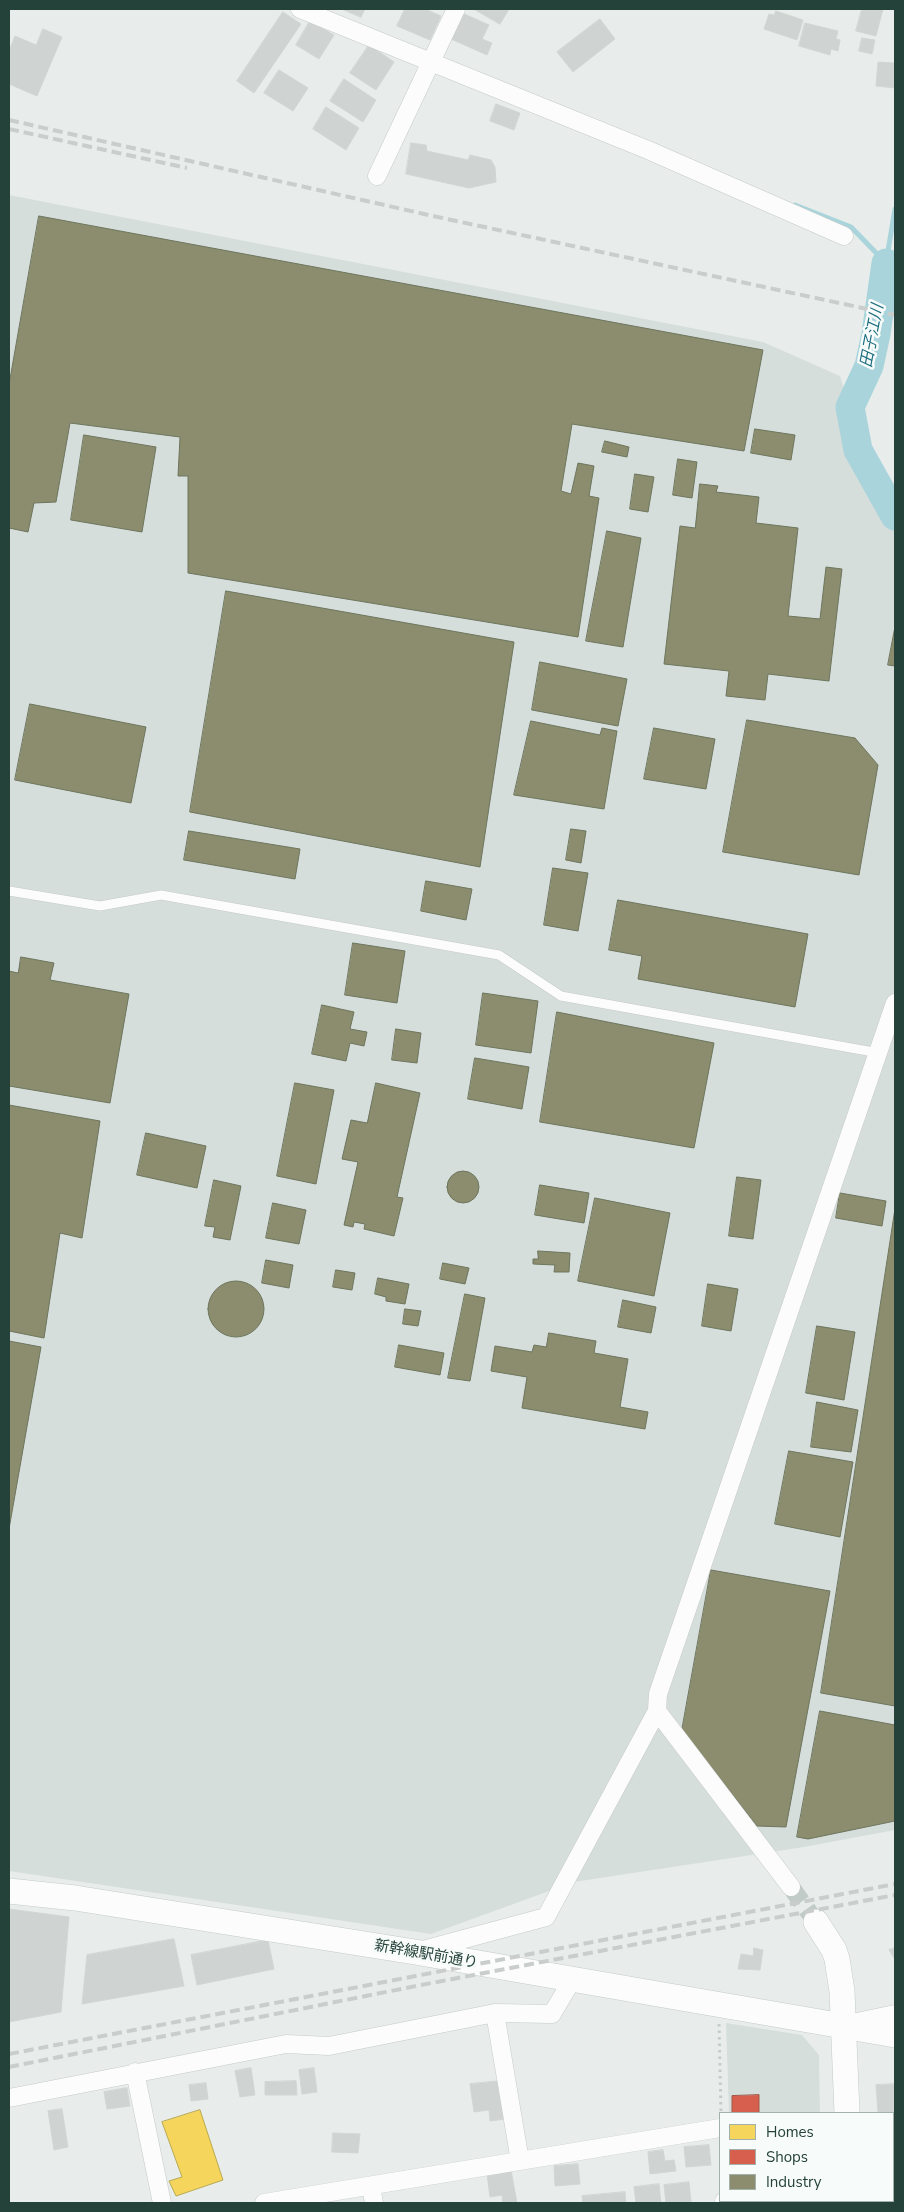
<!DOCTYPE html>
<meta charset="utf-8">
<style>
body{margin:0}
#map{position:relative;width:904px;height:2212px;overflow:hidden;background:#e8edeb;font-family:"Nunito Sans",sans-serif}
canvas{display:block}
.frame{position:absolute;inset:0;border:10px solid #24423a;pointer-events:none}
.legend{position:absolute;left:719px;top:2112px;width:175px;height:90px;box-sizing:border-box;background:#f7fbf9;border:1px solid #a3b1ad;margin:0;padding:6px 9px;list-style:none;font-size:15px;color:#24423a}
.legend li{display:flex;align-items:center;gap:10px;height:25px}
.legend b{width:25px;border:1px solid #a3b1ad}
</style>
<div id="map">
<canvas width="904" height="2212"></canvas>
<div class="frame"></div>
<ul class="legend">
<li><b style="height:14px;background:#f6d55c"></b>Homes</li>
<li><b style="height:14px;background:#d6604d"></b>Shops</li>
<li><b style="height:14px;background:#8c8c6e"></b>Industry</li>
</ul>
</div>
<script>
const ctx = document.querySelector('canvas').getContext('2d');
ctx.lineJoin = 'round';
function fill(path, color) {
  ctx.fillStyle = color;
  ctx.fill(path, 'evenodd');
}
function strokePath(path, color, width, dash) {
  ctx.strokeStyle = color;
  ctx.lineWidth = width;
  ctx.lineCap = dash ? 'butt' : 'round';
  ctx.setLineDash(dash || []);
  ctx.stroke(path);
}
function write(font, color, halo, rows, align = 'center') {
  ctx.font = font + ' "Nunito Sans","Noto Sans JP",sans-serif';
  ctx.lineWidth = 5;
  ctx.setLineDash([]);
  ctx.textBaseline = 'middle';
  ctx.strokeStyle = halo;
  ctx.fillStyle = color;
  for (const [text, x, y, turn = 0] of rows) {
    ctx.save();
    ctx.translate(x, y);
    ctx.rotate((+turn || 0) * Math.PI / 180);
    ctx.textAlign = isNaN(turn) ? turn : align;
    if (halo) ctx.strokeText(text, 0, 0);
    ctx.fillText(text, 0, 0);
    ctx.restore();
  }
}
const built = new Path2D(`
 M9 195 763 342 840 376 868 465 895 517V1830L804 1847 574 1882 431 1934 9 1871Z
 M726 2023 802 2035 819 2055 820 2113H729Z`);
const homes = new Path2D(`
 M200 2110 223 2180 176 2196 169 2181 182 2177 162 2122Z`);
const shops = new Path2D(`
 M759 2095V2113H732V2096Z`);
const industry = new Path2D(`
 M39 216 763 350 744 451 572 424 561 491 571 494 578 463 594 466 589 496 599 498 578 637 188 573V476H178L180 437 70 423 56 502 34 503 28 532 9 528V385Z
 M755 429 795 435 791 460 751 453Z
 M84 435 156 447 142 532 71 520Z
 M605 441 629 447 627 457 602 452Z
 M678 459 697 462 692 498 673 495Z
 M635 474 654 477 648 512 630 509Z
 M700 484 718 486 716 492 759 497 756 523 798 528 788 616 820 619 826 567 842 569 829 681 768 674 765 700 726 696 729 671 664 664 680 526 695 528Z
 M607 531 641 538 623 647 586 641Z
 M226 591 514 642 480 867 190 812Z
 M895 627V666L888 665Z
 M540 662 627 679 618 726 532 710Z
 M30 704 146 727 131 803 15 780Z
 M747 720 855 738 878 765 859 875 723 852Z
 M531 721 600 735 602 728 617 731 604 809 514 795Z
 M654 728 715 739 706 789 644 779Z
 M571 829 586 831 581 863 566 860Z
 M189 831 300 849 295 879 184 860Z
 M553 868 588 873 578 931 544 925Z
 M426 881 472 889 466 920 421 911Z
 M618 900 808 934 795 1007 638 979 642 956 609 950Z
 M353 943 405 951 397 1003 345 995Z
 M21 957 54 963 50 980 129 994 110 1103 9 1086V971L18 973Z
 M483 993 538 1001 531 1053 476 1045Z
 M322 1005 354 1012 350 1029 367 1032 364 1046 350 1043 346 1061 312 1054Z
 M557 1012 714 1043 694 1148 540 1122Z
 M396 1029 421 1033 417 1063 392 1060Z
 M475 1058 529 1067 522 1109 468 1099Z
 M295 1083 334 1090 316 1184 277 1176Z
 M376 1083 420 1093 397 1197 403 1198 394 1236 364 1229 365 1224 354 1222 353 1227 344 1225 358 1162 342 1159 351 1120 367 1123Z
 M9 1105 100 1121 82 1238 60 1233 44 1338 9 1331Z
 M146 1133 206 1146 197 1188 137 1175Z
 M447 1187a16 16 0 1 1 32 0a16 16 0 1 1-32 0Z
 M737 1177 761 1180 753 1239 729 1236Z
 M214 1180 241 1186 230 1240 213 1237 215 1227 205 1226Z
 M540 1185 589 1193 584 1223 535 1215Z
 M840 1193 886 1201 882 1226 836 1218Z
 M595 1198 670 1213 654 1296 578 1281Z
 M273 1203 306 1210 299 1244 266 1238Z
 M895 1209V1706L821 1693Z
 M538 1251 570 1253 569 1272H554L555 1265 533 1264V1259H538Z
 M266 1260 293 1265 289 1288 262 1283Z
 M443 1263 469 1268 465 1284 440 1279Z
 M336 1270 355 1273 352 1290 333 1287Z
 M378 1278 409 1284 405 1304 386 1301V1297L375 1294Z
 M208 1309a28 28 0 1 1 56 0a28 28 0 1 1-56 0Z
 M708 1284 738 1289 731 1331 702 1326Z
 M465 1294 485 1298 470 1381 448 1378Z
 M623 1300 656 1307 651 1333 618 1327Z
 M405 1309 421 1311 418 1326 403 1324Z
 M817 1326 855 1332 844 1400 806 1393Z
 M549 1333 596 1341 594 1353 628 1359 620 1407 648 1412 645 1429 522 1408 527 1377 491 1371 495 1346 532 1352 534 1345 546 1347Z
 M9 1341 41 1347 9 1529Z
 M399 1345 444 1353 440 1375 395 1367Z
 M817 1402 858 1410 851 1452 811 1447Z
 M789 1451 853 1462 840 1537 775 1524Z
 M711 1570 830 1591 786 1827 757 1826 682 1730Z
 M820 1711 895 1725V1821L808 1839 797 1837Z`);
const stream = new Path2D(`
 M795 205 851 227 886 263
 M886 263 895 209`);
const river = new Path2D(`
 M886 263 876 334 869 366 850 407 858 450 895 516`);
const building = new Path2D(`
 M342 9H365L361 17Z
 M405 9H425L441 16 430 40 397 26Z
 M474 9H509L500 24Z
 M862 9H883L876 36 856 31Z
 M776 11 803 20 797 40 764 29 769 14 774 15Z
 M283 12 301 24 254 93 237 81Z
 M462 13 489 25 482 39 492 43 487 55 451 39Z
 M600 19 615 39 573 72 557 52Z
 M310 21 334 35 319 59 296 45Z
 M805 23 838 31 836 39 840 40 838 51 831 49 830 55 799 46Z
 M43 29 62 37 37 96 9 84V51L15 36 36 45Z
 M862 38 875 40 872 54 859 51Z
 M369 45 394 62 376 90 350 73Z
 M895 57V88L876 86 878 62 894 63Z
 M279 70 308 88 293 111 264 93Z
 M344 79 376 100 363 122 330 101Z
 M496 104 520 113 514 130 490 121Z
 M326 107 359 128 346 150 313 129Z
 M411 143 426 145 427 151 468 160 470 155 491 160 495 167 496 182 469 188 406 174Z
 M9 1909 69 1917 61 2012 9 2022Z
 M174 1939 184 1986 82 2004 87 1955Z
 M268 1940 274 1969 197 1985 191 1955Z
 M754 1948 763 1950 760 1970 738 1969 741 1954 753 1956Z
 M895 1948V1958H894L889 1950Z
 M251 2068 255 2095 240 2097 235 2071Z
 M314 2068 317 2092 302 2094 299 2070Z
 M296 2081 297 2095H265V2082Z
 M500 2081 505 2119 490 2121 489 2110 474 2112 470 2084Z
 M206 2083 208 2099 191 2101 189 2085Z
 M895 2084V2118L893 2119V2113H878L876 2085Z
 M127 2088 130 2106 107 2109 104 2092Z
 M62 2109 68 2147 54 2150 48 2111Z
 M893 2123H895V2152H893Z
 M333 2133 360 2134 358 2153 332 2152Z
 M709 2145 711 2165 686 2167 684 2147Z
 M663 2150 665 2161 674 2160 676 2171 650 2174 648 2152Z
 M895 2157V2203H894L892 2201 893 2158Z
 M578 2164 580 2184 555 2186 554 2166Z
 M511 2170 517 2203H503L502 2195 490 2197 487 2174Z
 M689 2182 691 2202 666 2203 664 2185Z
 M659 2184 661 2203H636L634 2187Z
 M625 2192 626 2203H583L582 2196Z
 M738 2201H766V2203H738Z`);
const streetTunnel = new Path2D(`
 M791 1887 816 1922`);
const path = new Path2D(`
 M719 2024 721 2113`);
const lane = new Path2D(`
 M9 891 100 906 161 895 499 955 561 996 879 1053`);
const street = new Path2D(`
 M300 9 648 150 844 236
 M377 176 456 9
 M791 1887 657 1711 658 1694 895 1003
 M423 1950 546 1917 657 1711
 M495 2013 520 2161
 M852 2023 895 2014
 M135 2072 162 2203
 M9 2098 286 2044 329 2046 495 2013 552 2014 572 1980
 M371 2186 374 2203
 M724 2201V2203
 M264 2203 720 2128`);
const secondary = new Path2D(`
 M9 1891 75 1898 415 1952 895 2035
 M816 1922 834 1950 837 1959 842 1991 847 2113
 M852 2201V2203`);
const rail = new Path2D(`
 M9 120 433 216 895 315
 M9 129 187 168
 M9 2054 895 1884
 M9 2067 421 1985 895 1895`);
const streetNames = [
 ["新幹線駅前通り",426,1955,10]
];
const waterNames = [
 ["田子江川",873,336,-79]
];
fill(built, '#d6dedb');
fill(homes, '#f6d55c');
strokePath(homes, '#b7a952', 1);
fill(shops, '#d6604d');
strokePath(shops, '#a15747', 1);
fill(industry, '#8c8c6e');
strokePath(industry, '#6d765e', 1);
strokePath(stream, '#a9d4db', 5);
strokePath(river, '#a9d4db', 29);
fill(building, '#cfd4d2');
strokePath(building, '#d1d6d4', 1);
strokePath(streetTunnel, '#c1cbc8', 18, [18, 9]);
strokePath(lane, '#c5cac8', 10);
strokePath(street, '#c5cac8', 19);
strokePath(secondary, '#c3cbc8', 26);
strokePath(path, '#c3ccca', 3, [2.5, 4]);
strokePath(lane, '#fcfcfc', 9);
strokePath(street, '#fcfcfc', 18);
strokePath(secondary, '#fcfcfc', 25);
strokePath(rail, '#c9cdcc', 4, [10, 5]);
write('15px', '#24423a', '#f7fbf9', streetNames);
write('italic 16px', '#1c6f80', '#f7fbf9', waterNames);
</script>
